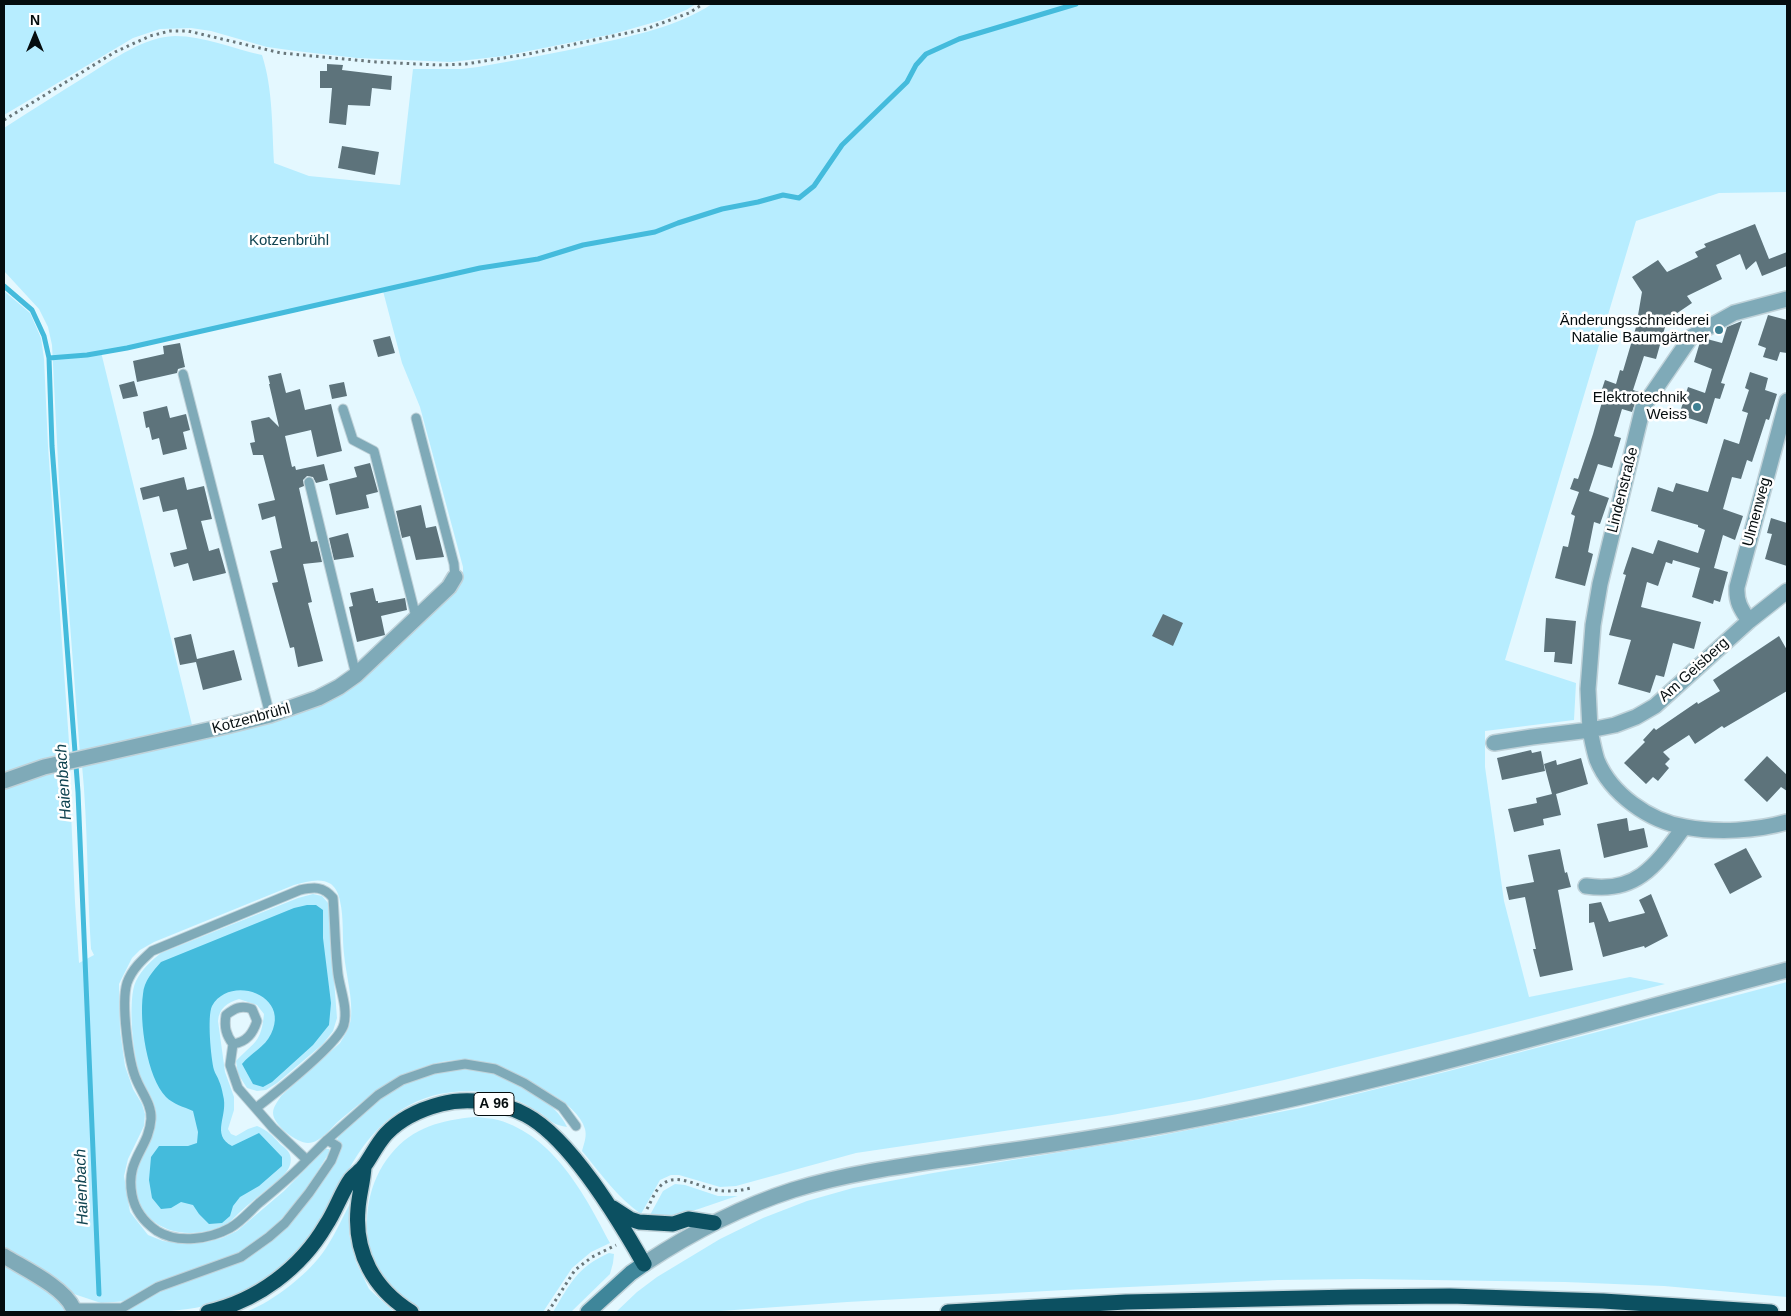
<!DOCTYPE html>
<meta charset="utf-8">
<style>
body{margin:0}
#map{position:relative;width:1791px;height:1316px;overflow:hidden;background:#e4f8ff;font-family:Arial,sans-serif}
canvas{display:block}
.frame{position:absolute;inset:0;border:5px solid #050d0f;pointer-events:none}
.north{position:absolute;left:10px;top:10px;width:50px;height:50px;-webkit-text-stroke:4px #fff;paint-order:stroke;rotate:0deg;font-size:14px;font-weight:700;line-height:20px;text-align:center;color:#050d0f}
.north::after{content:'';display:block;margin:auto;width:18px;height:22px;background:#050d0f;clip-path:polygon(50% 0,100% 100%,50% 72%,0 100%)}
</style>
<div id="map">
<canvas width="1791" height="1316"></canvas>
<div class="frame"></div>
<div class="north">N</div>
</div>
<script>
const ctx = document.querySelector('canvas').getContext('2d');
ctx.lineJoin = 'round';
function fill(path, color) {
  ctx.fillStyle = color;
  ctx.fill(path, 'evenodd');
}
function strokePath(path, color, width, dash) {
  ctx.strokeStyle = color;
  ctx.lineWidth = width;
  ctx.lineCap = dash ? 'butt' : 'round';
  ctx.setLineDash(dash || []);
  ctx.stroke(path);
}
function write(font, color, halo, rows, align = 'center') {
  ctx.font = font + ' Arial,sans-serif';
  ctx.lineWidth = 5;
  ctx.setLineDash([]);
  ctx.textBaseline = 'middle';
  ctx.strokeStyle = halo;
  ctx.fillStyle = color;
  for (const [text, x, y, turn = 0] of rows) {
    ctx.save();
    ctx.translate(x, y);
    ctx.rotate((+turn || 0) * Math.PI / 180);
    ctx.textAlign = isNaN(turn) ? turn : align;
    if (halo) ctx.strokeText(text, 0, 0);
    ctx.fillText(text, 0, 0);
    ctx.restore();
  }
}
const green = new Path2D(`
 M4 4H696L686 10 662 20 613 34 504 56 451 62 357 58 296 51 267 47 211 31 191 28 160 29 133 38 4 115Z
 M712 4H1787V192L1719 193 1636 221 1505 660 1576 683 1574 720 1485 731V767L1504 901 1529 997 1630 977 1665 984 1470 1034 1284 1080 1200 1099 1112 1115 856 1153 736 1186 720 1187 679 1175H671L660 1180 641 1214C617 1197 601 1174 582 1151 584 1144 587 1136 585 1129 581 1115 566 1103 555 1096 534 1084 511 1069 487 1063 432 1049 381 1085 341 1119 332 1126 321 1143 308 1143 297 1143 273 1125 273 1113 273 1107 278 1101 281 1096L340 1043C345 1035 349 1029 351 1019 353 998 346 975 344 954 342 936 344 918 340 901 339 895 336 888 331 884 320 877 306 882 294 885L154 942 140 950 132 958 119 984 120 1030 125 1066 133 1089 142 1104 145 1114 144 1126 128 1159 124 1176 130 1212 148 1235 163 1241 180 1243H202L222 1238 237 1231 284 1191 325 1149H329V1153L302 1196 270 1231 242 1252 127 1301 101 1303 71 1293 4 1248V787L69 767 75 902 79 963 94 955 91 949C87 888 88 826 82 765L306 708 447 595 463 580V567L420 407 402 363 383 291 101 352 193 729 80 754 59 481 52 345 48 327 39 309 4 271V128C32 110 60 92 88 75 114 59 144 37 175 36 205 36 233 49 262 55 273 89 272 128 274 163L309 176 400 185 413 69H462L478 67C517 60 557 53 596 44 636 35 676 27 712 4Z
 M4 291 30 313 41 338 44 359 48 446 70 756 4 776Z
 M313 894 322 896 328 903 337 1018 333 1031 323 1044 277 1083 266 1090 257 1091 247 1088 238 1074 236 1061C255 1041 261 1043 264 1014L257 1005 239 999C227 1003 219 1008 218 1021L225 1072 234 1097V1110L228 1129 231 1134 236 1136 248 1129 257 1126C267 1130 273 1136 280 1144 284 1147 289 1151 290 1155 295 1170 276 1182 266 1190 258 1197 248 1204 240 1212 234 1217 231 1223 223 1226 182 1244 132 1227 135 1176 137 1151 161 1134 155 1108 153 1097 145 1088 141 1078 133 1059 127 999 136 981 142 969 151 961 161 953L298 898Z
 M1787 982V1297L1664 1286 1565 1282 1362 1279 1278 1280 1065 1290 847 1302 706 1312H616L637 1292 657 1277 720 1239 763 1218 807 1201 853 1188 933 1173 1153 1137 1300 1108 1449 1071Z
 M468 1068C476 1069 484 1070 492 1072 517 1080 556 1102 567 1127 562 1126 556 1125 552 1122 547 1119 543 1114 537 1111 524 1103 507 1095 492 1093 429 1084 385 1109 353 1162 332 1198 320 1231 289 1260 282 1268 271 1274 262 1280 215 1311 179 1312 125 1312L157 1292 273 1238 340 1145 337 1140 339 1135C353 1122 366 1107 382 1096 407 1078 438 1071 468 1068Z
 M475 1117C483 1118 491 1118 498 1120 554 1136 585 1195 610 1243L591 1252 572 1268 543 1312C514 1312 485 1312 455 1312 446 1312 434 1314 425 1312 414 1309 404 1301 397 1293 387 1283 375 1269 371 1255 362 1221 368 1181 391 1154 413 1127 442 1120 475 1117Z
 M675 1184 685 1185 718 1196H738C709 1204 680 1220 650 1215L663 1191Z
 M352 1200 349 1234 356 1262 369 1289 394 1312H246C274 1301 310 1273 326 1248 336 1233 343 1216 352 1200Z
 M609 1253 614 1254 613 1263 610 1274 571 1312H553C570 1284 577 1267 609 1253Z
 M4 1262 54 1293 67 1310 66 1312 4 1311Z`);
const water = new Path2D(`
 M307 905H316L323 910V938L331 1003 329 1025 313 1045 272 1082 263 1087 253 1084 242 1064C251 1053 265 1047 271 1034 291 995 230 974 212 1006 207 1016 211 1059 214 1070 215 1074 218 1077 219 1081 221 1085 222 1090 223 1095 229 1116 210 1134 232 1146L259 1133 282 1157V1166L259 1186 240 1197 233 1206 230 1216 222 1223 209 1224 199 1214 193 1205 181 1202 171 1208 161 1209 152 1198 149 1180 151 1157 159 1146H188L197 1143 198 1132 193 1111C184 1107 173 1104 166 1097 147 1077 139 1022 143 994 144 981 153 971 161 962L294 908Z`);
const stream = new Path2D(`
 M4 286 32 310 44 336 49 358 52 446 78 792 99 1294
 M49 358 87 355 127 348 480 268 538 259 583 245 655 232 678 223 722 209 758 202 783 195 799 198 814 186 842 145 907 82 916 65 926 54 959 39 1076 4`);
const building = new Path2D(`
 M327 64 343 65 342 70 392 76 391 90 372 88 370 106 348 105 346 125 329 123 332 88H320V71H327Z
 M342 146 379 152 375 175 338 168Z
 M1755 224 1769 259 1787 252V266L1762 276 1756 261 1746 270 1740 254 1716 265 1722 279 1687 296 1692 303 1667 320 1656 359 1644 356 1633 390 1639 392 1632 412 1622 409 1614 436 1621 438 1612 468 1598 464 1589 491 1609 498 1600 524 1594 522 1588 552 1593 554 1585 586 1555 578 1563 546 1568 547 1575 516 1571 514 1579 492 1570 489 1574 478 1578 479 1593 434 1602 402 1598 401 1605 380 1616 384 1620 370 1623 371 1636 327 1642 292 1632 277 1658 260 1667 272 1698 257 1695 252 1706 247 1704 244Z
 M1768 315 1787 320V353L1780 352 1777 361 1763 357 1766 348 1758 345Z
 M1742 321 1721 383 1725 384 1720 399 1715 398 1707 424 1679 415 1688 387 1705 393 1712 369 1694 362 1700 342 1707 339 1722 343 1727 327Z
 M390 336 395 353 378 357 373 340Z
 M180 343 185 367 178 369 177 373 137 382 133 361 164 354 163 346Z
 M1750 372 1768 378 1765 390 1777 394 1769 420 1766 419 1752 462 1747 460 1741 479 1732 477 1723 509 1743 516 1735 540 1723 535 1714 568 1728 572 1720 602 1714 600 1713 604 1692 597 1700 568 1673 560 1672 564 1666 562 1658 586 1647 582 1641 607 1701 622 1694 649 1673 643 1664 677 1656 675 1650 693 1618 684 1631 640 1609 635 1626 575 1623 574 1632 547 1653 554 1658 540 1698 553 1705 530 1698 527V525L1651 511 1658 487 1673 492 1676 483 1708 492 1724 439 1739 444 1748 413 1742 411 1749 390 1745 388Z
 M281 373 286 393 300 389 305 410 331 404 342 451 317 457 311 430 285 436 292 467 295 466 296 470 324 464 328 480 316 483 313 477 307 476 303 480 304 486 299 488 311 542 317 541 322 562 303 564 312 602 308 603 323 661 298 667 294 647 290 648 272 583 278 582 270 551 282 548 275 516 262 520 258 504 275 500 263 455H253L250 443 255 442 251 421 269 417 279 427 269 384H270L268 376Z
 M134 381 138 396 123 399 119 385Z
 M344 382 347 396 332 399 329 385Z
 M167 406 170 418 186 414 190 430 183 432 187 449 163 455 159 438 152 440 149 427 146 428 143 412Z
 M370 463 378 492 366 495 369 508 336 515 329 484 357 477 354 467Z
 M184 477 187 490 204 486 212 519 201 521 209 551 219 548 226 573 193 581 188 563 174 567 170 553 187 549 177 509 163 512 159 496 143 500 140 488Z
 M421 505 426 528 436 526 444 557 416 560 410 536 402 538 396 511Z
 M1771 518 1787 523V566L1765 559 1772 534 1767 533Z
 M348 533 354 557 334 560 329 538Z
 M373 588 376 601H378V603L405 598 407 610 381 616 385 635 357 642 349 607 353 606 350 593Z
 M1163 614 1183 623 1173 646 1152 636Z
 M1546 618 1576 621 1572 664 1554 662 1555 652H1544Z
 M191 634 197 659 234 650 242 680 203 690 196 662 180 665 174 638Z
 M1779 636 1787 650V691L1724 728 1722 726 1695 744 1689 735 1663 752 1670 759 1665 764 1669 768 1658 781 1653 777 1646 784 1624 763 1645 742 1643 740 1654 728 1656 730 1697 702 1698 704 1720 691 1713 680Z
 M1531 750 1532 753 1541 751 1545 771 1502 780 1497 758Z
 M1767 756 1787 775V791L1781 787 1767 802 1744 780Z
 M1581 758 1588 784 1556 794 1561 815 1543 819 1544 825 1514 832 1508 809 1537 803 1536 798 1552 794 1544 764 1556 760 1557 765Z
 M1627 818 1629 831 1644 828 1648 847 1604 858 1597 824Z
 M1746 848 1762 877 1730 894 1714 864Z
 M1560 849 1565 873 1567 872 1571 887 1558 890 1573 970 1540 977 1533 949H1536L1525 897 1509 900 1506 887 1534 882 1528 855Z
 M1651 894 1668 936 1645 948 1644 946 1603 957 1594 922 1589 923V904L1601 902 1609 922 1645 913 1639 900Z`);
const path = new Path2D(`
 M4 120 115 52 150 36 170 31H188L281 53 376 62 438 65 466 64 528 54 646 29 689 13 703 4
 M647 1209C652 1200 656 1188 664 1183 679 1173 701 1188 716 1190 729 1192 739 1191 751 1188
 M548 1312 575 1270 592 1257 616 1245`);
const service = new Path2D(`
 M183 374 270 715
 M343 409 353 440 374 451 416 617
 M416 418 454 564 455 577
 M309 482 356 675
 M233 1044C247 1042 253 1033 257 1021L252 1009C241 1005 235 1008 226 1015 224 1027 226 1035 233 1044L230 1065 238 1088 273 1128 307 1160C292 1176 276 1189 259 1203 250 1211 241 1222 230 1228 210 1239 178 1244 157 1231 144 1222 135 1211 132 1195 125 1159 149 1149 151 1119 152 1105 142 1093 137 1081 128 1062 121 1003 127 983 132 969 142 960 152 951L300 890C314 887 323 886 333 898 335 923 335 949 338 974 340 989 348 1008 344 1024 340 1043 274 1094 256 1108
 M327 1140 378 1095 402 1080 434 1069 465 1064 495 1069 524 1083 562 1107 576 1126
 M73 1308H122L158 1287 241 1257 269 1237 285 1223 309 1193 331 1161 337 1146 327 1140 307 1160`);
const minor = new Path2D(`
 M1787 591 1749 621 1655 706 1636 717 1615 725 1590 730C1592 740 1594 751 1597 760 1611 794 1649 821 1685 827 1717 833 1756 831 1787 822
 M1749 621C1741 609 1736 602 1737 587L1787 401
 M1494 743 1532 737 1590 730 1588 689 1593 625 1600 584 1643 407 1691 337 1734 313 1787 299
 M4 781 44 767 226 726 270 715 318 698 339 687 356 675 449 587 455 577
 M1586 886C1637 894 1656 865 1684 827
 M4 1256C23 1268 64 1287 73 1308`);
const tertiary = new Path2D(`
 M644 1264C691 1233 740 1207 793 1190 858 1170 926 1163 992 1153 1071 1142 1150 1129 1227 1113 1416 1074 1601 1019 1787 970`);
const secondary = new Path2D(`
 M588 1312 631 1273 644 1264`);
const motorway = new Path2D(`
 M364 1167C363 1183 359 1194 358 1209 354 1253 374 1289 411 1312
 M613 1208 630 1219 639 1222 673 1224 688 1219 714 1223
 M208 1312C257 1301 301 1268 326 1225 335 1212 342 1191 351 1179 355 1174 361 1171 365 1165 372 1155 377 1144 386 1134 400 1119 422 1109 441 1104 468 1097 502 1102 526 1115 571 1139 619 1220 644 1264
 M948 1312 1126 1302 1351 1297 1450 1296 1603 1301 1771 1312`);
const markers = [
 [1719,330,5,"#3f8093"],
 [1697,407,5,"#3f8093"]
];
const shields = [
 [494,1104,40]
];
const shieldNames = [
 ["A 96",494,1104]
];
const parkNames = [
 ["Kotzenbrühl",289,241]
];
const poiNames = [
 ["Änderungsschneiderei",1709,321],
 ["Natalie Baumgärtner",1709,338],
 ["Elektrotechnik",1687,398],
 ["Weiss",1687,415]
];
const streetNames = [
 ["Lindenstraße",1623,490,-76],
 ["Ulmenweg",1757,512,-75],
 ["Am Geisberg",1694,670,-42],
 ["Kotzenbrühl",251,719,-15]
];
const waterNames = [
 ["Haienbach",64,782,-94],
 ["Haienbach",82,1187,-92]
];
fill(green, '#b7edff');
fill(water, '#44bbdc');
strokePath(stream, '#44bbdc', 5);
fill(building, '#5d737b');
strokePath(service, '#c0d2d9', 11);
strokePath(minor, '#c0d2d9', 18);
strokePath(tertiary, '#c0d2d9', 18);
strokePath(secondary, '#c0d2d9', 18);
strokePath(motorway, '#c0d2d9', 18);
strokePath(path, '#69777b', 3, [2.5, 4]);
strokePath(service, '#7faab8', 9);
strokePath(minor, '#7faab8', 15);
strokePath(tertiary, '#7faab8', 15);
strokePath(secondary, '#3f869a', 15);
strokePath(motorway, '#0c5061', 15);
for (const [x, y, r, color] of markers) {
  const dot = new Path2D();
  dot.arc(x, y, r, 0, 2 * Math.PI);
  ctx.fillStyle = color;
  ctx.fill(dot);
  strokePath(dot, '#fff', 2);
}
for (const [x, y, w] of shields) {
  const box = new Path2D();
  box.roundRect(x - w / 2, y - 11.5, w, 23, 4);
  ctx.fillStyle = '#fff';
  ctx.fill(box);
  strokePath(box, '#050d0f', 1);
}
write('bold 14px', '#050d0f', null, shieldNames);
write('15px', '#104452', '#fff', parkNames);
write('15px', '#050d0f', '#fff', poiNames, 'right');
write('15px', '#050d0f', '#fff', streetNames);
write('italic 16px', '#104451', '#fff', waterNames);
</script>
